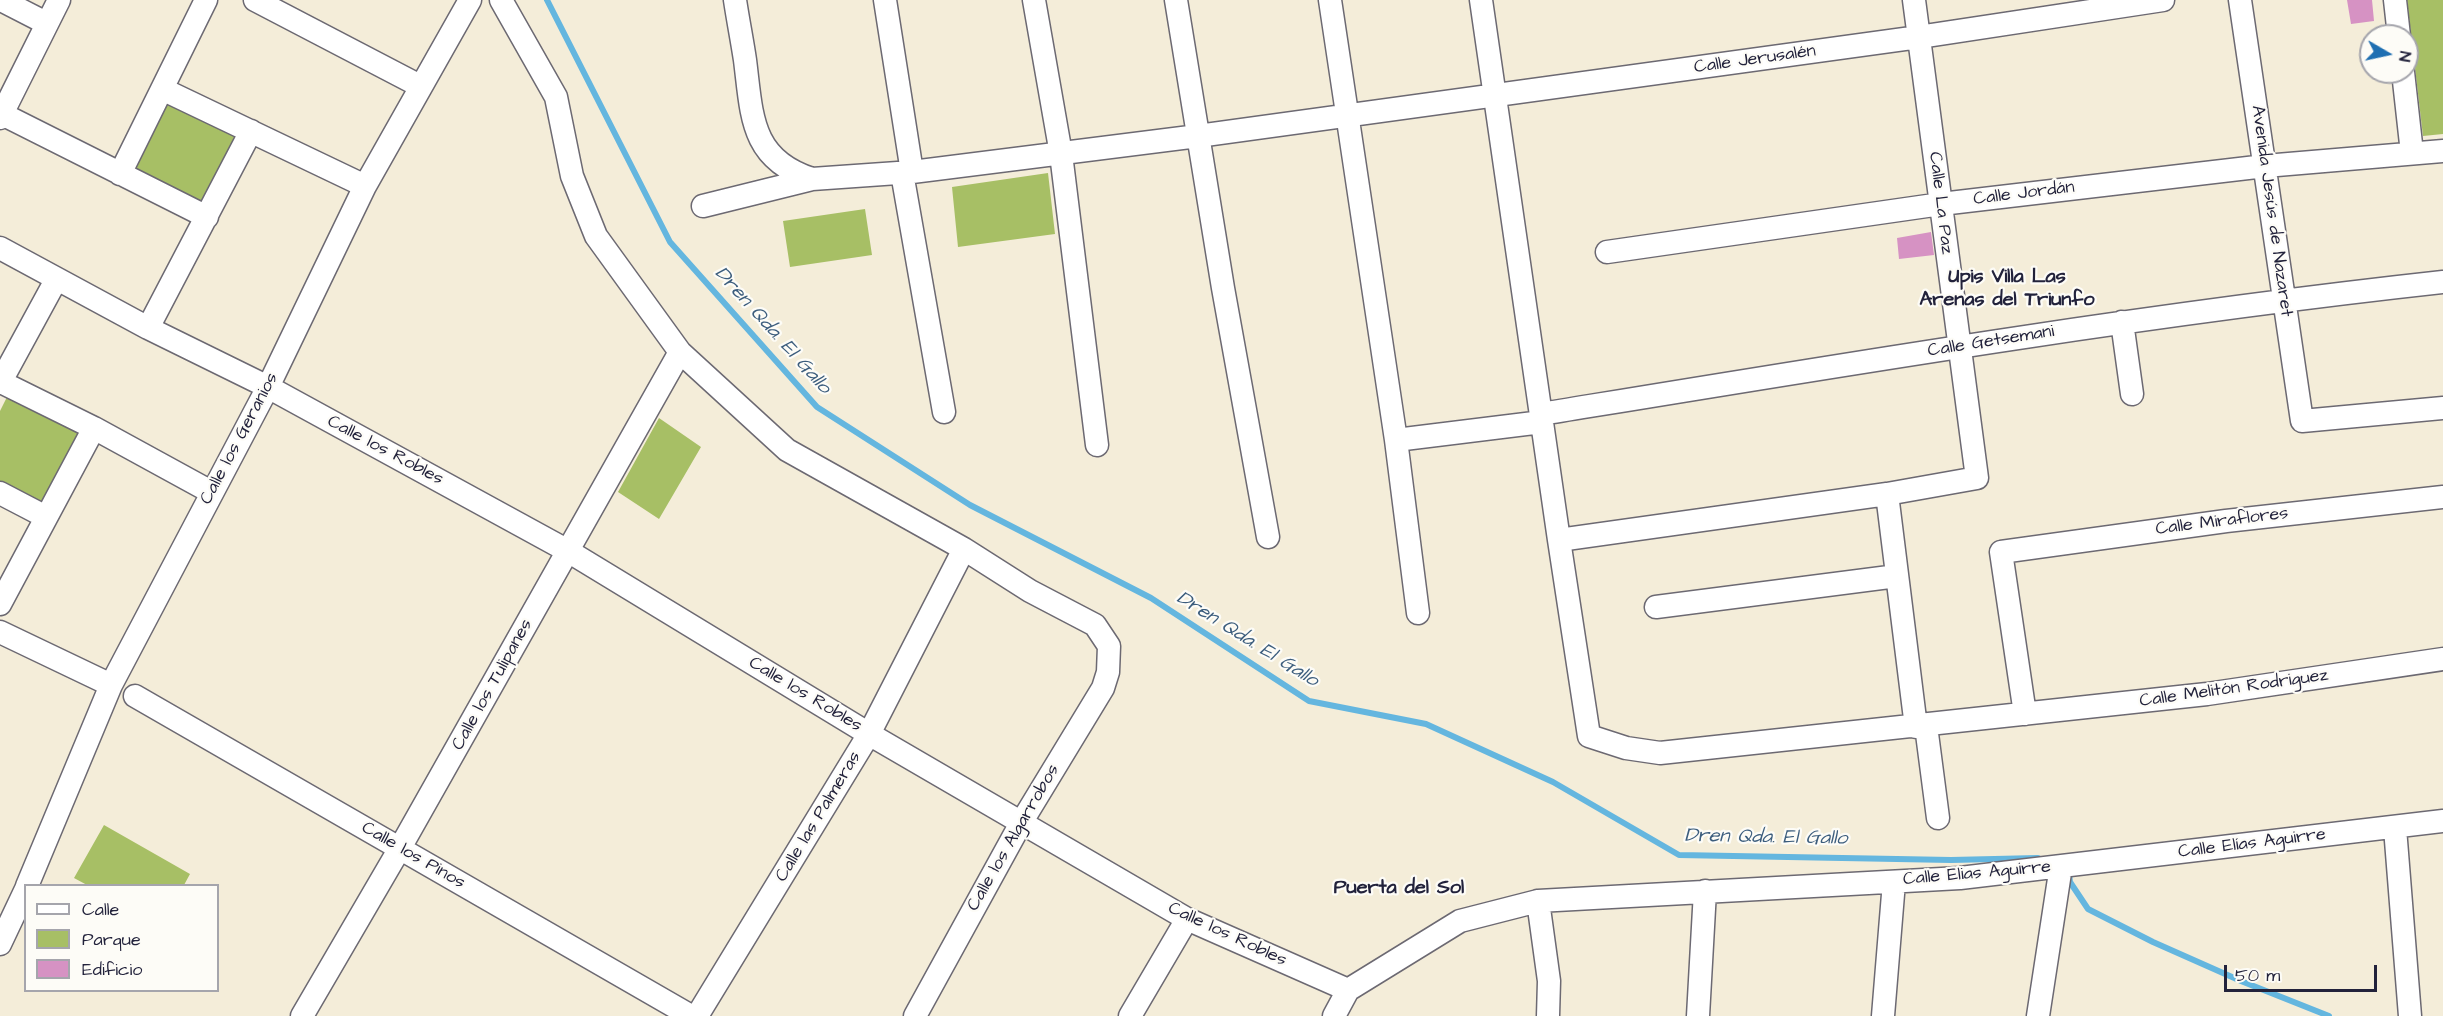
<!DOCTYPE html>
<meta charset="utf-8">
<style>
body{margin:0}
#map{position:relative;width:2443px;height:1016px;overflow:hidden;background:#f4edd9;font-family:"Architects Daughter",sans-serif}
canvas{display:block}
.legend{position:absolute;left:24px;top:884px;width:195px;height:108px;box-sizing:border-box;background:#fdfcf7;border:2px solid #a5a5ac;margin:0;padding:8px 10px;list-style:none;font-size:18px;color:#22223b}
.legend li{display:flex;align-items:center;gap:12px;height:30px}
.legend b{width:30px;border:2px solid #a5a5ac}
.north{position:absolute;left:2359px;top:24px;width:60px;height:60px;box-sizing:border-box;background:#fdfcf7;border:2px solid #a5a5ac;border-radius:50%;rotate:99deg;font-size:16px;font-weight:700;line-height:24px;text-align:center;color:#22223b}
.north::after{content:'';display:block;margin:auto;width:21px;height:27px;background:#1f6fb2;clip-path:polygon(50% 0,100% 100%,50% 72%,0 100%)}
.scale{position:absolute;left:2224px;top:965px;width:153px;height:27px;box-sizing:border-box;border:3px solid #22223b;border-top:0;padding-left:8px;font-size:18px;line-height:21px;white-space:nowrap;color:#22223b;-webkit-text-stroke:4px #fdfcf7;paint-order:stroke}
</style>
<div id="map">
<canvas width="2443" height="1016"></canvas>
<ul class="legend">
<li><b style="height:8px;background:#fff"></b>Calle</li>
<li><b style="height:16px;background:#a7bf65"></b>Parque</li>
<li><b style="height:16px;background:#d692c3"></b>Edificio</li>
</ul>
<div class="north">N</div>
<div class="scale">50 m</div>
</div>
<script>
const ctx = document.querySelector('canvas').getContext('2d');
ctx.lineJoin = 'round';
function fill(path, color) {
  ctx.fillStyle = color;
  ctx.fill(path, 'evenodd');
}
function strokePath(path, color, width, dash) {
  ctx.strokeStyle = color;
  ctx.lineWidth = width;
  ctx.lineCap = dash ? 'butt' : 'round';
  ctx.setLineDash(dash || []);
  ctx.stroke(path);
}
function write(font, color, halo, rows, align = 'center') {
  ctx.font = font + ' "Architects Daughter",sans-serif';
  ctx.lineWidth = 4.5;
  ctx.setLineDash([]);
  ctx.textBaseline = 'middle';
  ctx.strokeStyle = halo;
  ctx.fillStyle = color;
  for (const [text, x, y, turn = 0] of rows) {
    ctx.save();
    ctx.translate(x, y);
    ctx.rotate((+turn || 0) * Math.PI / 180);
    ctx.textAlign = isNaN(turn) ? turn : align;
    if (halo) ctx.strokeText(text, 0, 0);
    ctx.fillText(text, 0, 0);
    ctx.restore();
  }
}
const green = new Path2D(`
 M2407 0H2443V134L2423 136Z
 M169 100 242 135 206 208 132 172Z
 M1048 173 1055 234 958 247 952 187Z
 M865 209 872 255 790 267 783 221Z
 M9 393 81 430 43 504 0 482V411Z
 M659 418 701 447 659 519 618 492Z
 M104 825 190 874 184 885H87L74 878Z`);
const stream = new Path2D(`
 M547 0 670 242 817 407 970 505 1151 598 1309 701 1426 724 1553 782 1679 855 1951 860 2038 858
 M2069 873 2070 882 2088 909 2153 942 2241 981 2329 1016`);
const building = new Path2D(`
 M2347 0H2372L2374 21 2351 24Z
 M1931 232 1934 255 1899 259 1897 238Z`);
const minor = new Path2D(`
 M1 0 46 23
 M255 0 420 86
 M501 0 556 97 572 176 596 236 680 352 787 450 964 549 1030 591 1095 625 1109 646 1108 672 1103 688 1021 823 915 1016
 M735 0C738 20 742 40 745 60 752 115 750 159 812 179
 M885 0 912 172
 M1034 0 1061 154 1097 445
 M1176 0 1223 288 1268 537
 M1330 0 1396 440 1418 613
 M1481 0 1559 540 1589 736 1626 748 1660 753 2207 694 2443 659
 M2240 0 2302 421 2443 408
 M2395 0 2399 36
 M2403 72 2412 153
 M162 89 365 186
 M2 114 207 217
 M0 118 59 0
 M902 173 944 412
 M120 174 206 0
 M703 206 812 179 912 172 1198 136 1919 37 2163 0
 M0 248 148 328 268 387 568 551 869 734 1187 919 1348 990
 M1607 252 1941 204 2265 166 2443 151
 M2122 322 2132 394
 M148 328 251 131
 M1 382 94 428 211 492
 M0 383 56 280
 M1541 414C1841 365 2141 315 2443 282
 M1396 440 1542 422
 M0 493 46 517
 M1887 494 1916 727
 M1559 540 1887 494 1977 478 1914 0
 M0 604 94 428
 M1656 607 1897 576
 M0 632 111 685
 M135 696 691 1016
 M2025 714 2001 552 2226 521 2443 497
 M1926 726 1938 818
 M2395 828 2410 1016
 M27 886 111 685 268 387 365 186 470 0
 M1538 901 1549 981 1548 1016
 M0 944 26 889
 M302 1016 400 848 680 352
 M697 1016 869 734 964 549
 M1130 1016 1187 919
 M1334 1016 1348 990 1460 921 1538 901 1960 878 2443 821
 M1698 1016 1705 891
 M1883 1016 1894 882
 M2038 1016 2061 866`);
const streetNames = [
 ["Calle Jerusalén",1755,60,-8],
 ["Calle Jordán",2024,194,-7],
 ["Calle La Paz",1940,203,83],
 ["Avenida Jesús de Nazaret",2271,211,82],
 ["Calle Getsemani",1991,342,-9],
 ["Calle los Geranios",240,439,-62],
 ["Calle los Robles",385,451,28],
 ["Calle Miraflores",2222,522,-7],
 ["Calle los Tulipanes",493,685,-61],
 ["Calle Melitón Rodriguez",2234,689,-8],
 ["Calle los Robles",805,695,31],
 ["Calle las Palmeras",819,817,-59],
 ["Calle los Algarrobos",1014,838,-60],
 ["Calle Elías Aguirre",2252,844,-7],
 ["Calle los Pinos",413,856,30],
 ["Calle Elias Aguirre",1977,874,-5],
 ["Calle los Robles",1227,935,25]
];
const neighbourhoodNames = [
 ["Upis Villa Las",2007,278],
 ["Arenas del Triunfo",2007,301],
 ["Puerta del Sol",1399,889]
];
const waterNames = [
 ["Dren Qda. El Gallo",772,331,48],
 ["Dren Qda. El Gallo",1247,640,32],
 ["Dren Qda. El Gallo",1766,838,1]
];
fill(green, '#a7bf65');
strokePath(stream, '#64b6df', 6);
fill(building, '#d692c3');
strokePath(minor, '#6c6972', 25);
strokePath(minor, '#fff', 22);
write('18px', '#22223b', '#fdfcf7', streetNames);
write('bold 20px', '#22223b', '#fdfcf7', neighbourhoodNames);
write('italic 20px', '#3c5d7d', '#fdfcf7', waterNames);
</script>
